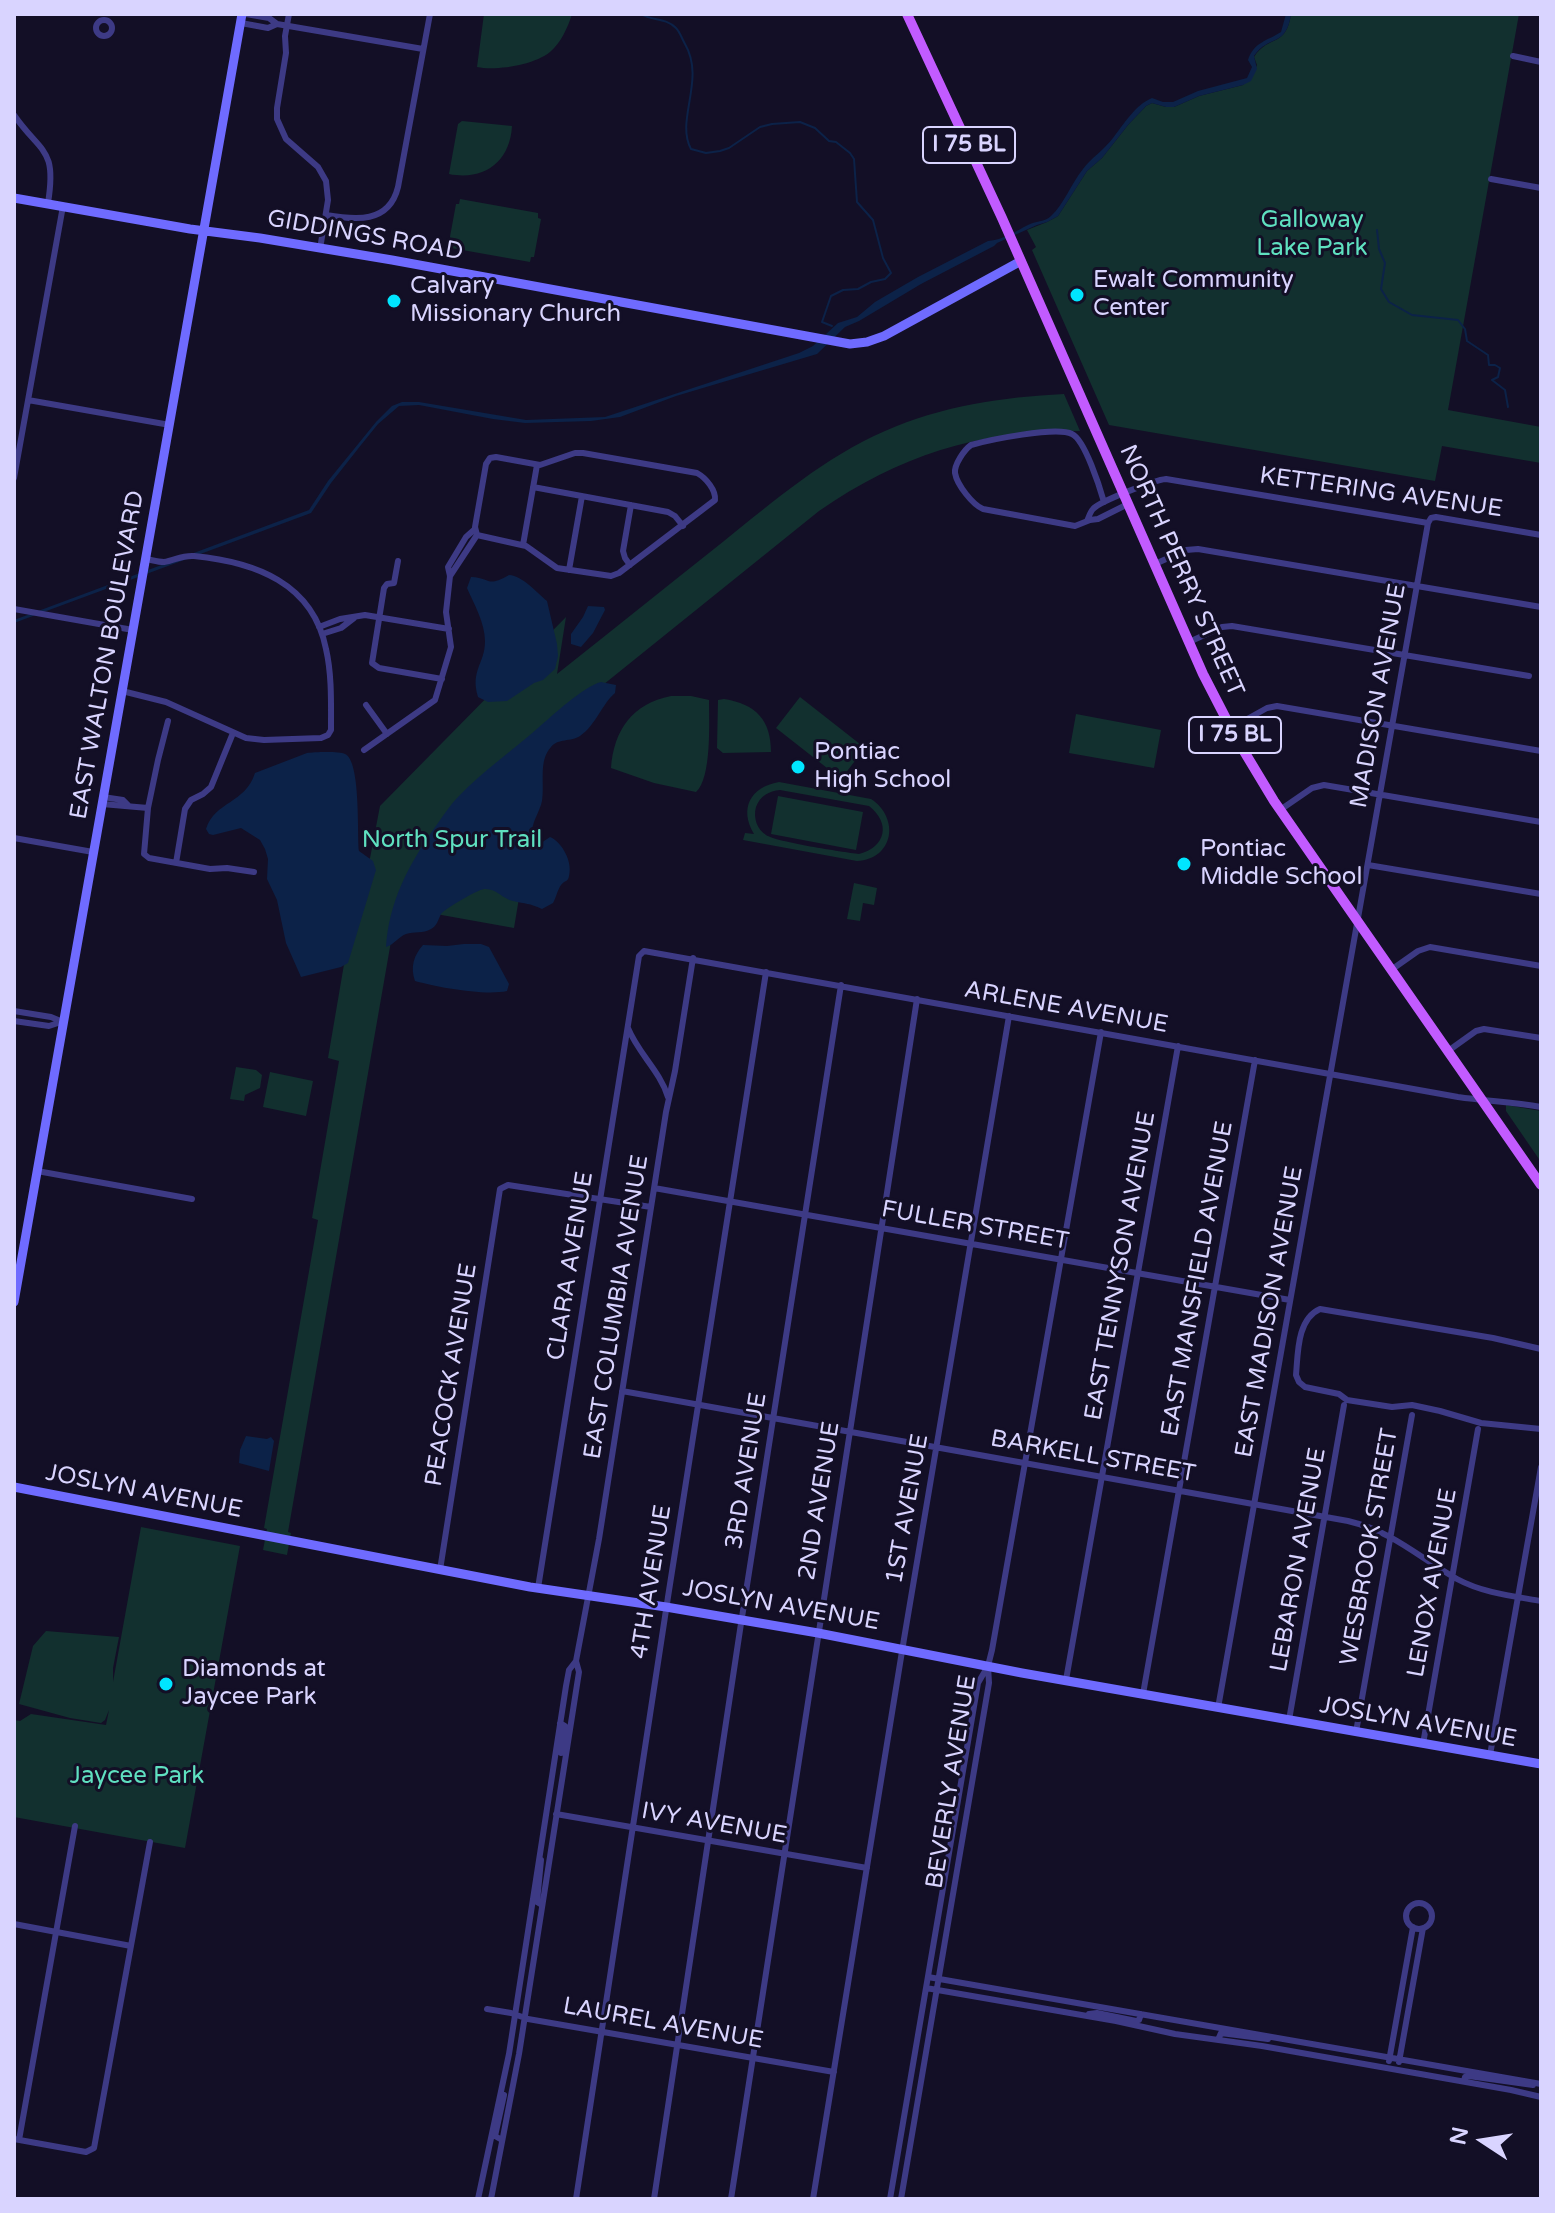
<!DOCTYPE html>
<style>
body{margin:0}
#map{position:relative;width:1555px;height:2213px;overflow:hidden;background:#130f26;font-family:"Varela Round",sans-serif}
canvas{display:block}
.frame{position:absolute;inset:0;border:16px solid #d9d4ff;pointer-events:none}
.north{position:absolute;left:1443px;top:2101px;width:80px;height:80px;-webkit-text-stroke:6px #130f26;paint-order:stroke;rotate:282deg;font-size:22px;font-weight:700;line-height:32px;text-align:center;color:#d9d4ff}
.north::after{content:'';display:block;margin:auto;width:28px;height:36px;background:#d9d4ff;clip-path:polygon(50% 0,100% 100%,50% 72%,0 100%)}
</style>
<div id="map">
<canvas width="1555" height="2213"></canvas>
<div class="frame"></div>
<div class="north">N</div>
</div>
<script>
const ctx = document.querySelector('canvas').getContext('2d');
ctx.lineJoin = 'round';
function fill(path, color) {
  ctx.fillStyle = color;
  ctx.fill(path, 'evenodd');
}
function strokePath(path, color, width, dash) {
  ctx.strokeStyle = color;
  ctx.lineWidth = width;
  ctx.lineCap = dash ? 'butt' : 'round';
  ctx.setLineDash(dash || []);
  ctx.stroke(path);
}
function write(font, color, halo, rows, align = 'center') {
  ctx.font = font + ' "Varela Round",sans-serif';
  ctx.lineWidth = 6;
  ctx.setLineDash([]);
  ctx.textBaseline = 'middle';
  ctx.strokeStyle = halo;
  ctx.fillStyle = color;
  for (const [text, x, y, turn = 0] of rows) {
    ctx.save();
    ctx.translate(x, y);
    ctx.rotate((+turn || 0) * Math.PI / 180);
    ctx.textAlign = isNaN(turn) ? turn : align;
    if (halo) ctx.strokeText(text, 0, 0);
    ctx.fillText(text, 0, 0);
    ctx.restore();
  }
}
const green = new Path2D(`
 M484 14H572C568 27 561 43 550 52 534 65 497 71 477 67Z
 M1291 14H1519L1448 410 1541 427V463L1442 446 1435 481 1109 425 1032 250 1036 247 1027 230 1047 222 1058 216 1087 171 1102 158 1128 125 1146 106 1152 103 1166 107H1174L1199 96 1243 85 1252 76 1257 65 1254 57C1269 34 1286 48 1291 14Z
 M462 121 512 126C510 162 484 181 449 174L458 124Z
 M460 199 538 213V218L541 219 534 257H531L530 262 451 248 452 243 449 242 456 204H459Z
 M1064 394 1080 431C981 430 901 454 819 511L547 730 514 928 397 907 288 1532 291 1533 287 1555 263 1550 267 1529 264 1528 318 1220 312 1218 339 1061 328 1058 355 900H362L380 806 566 617 557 674C613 630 668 585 724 541 775 500 825 457 885 431 942 406 1002 397 1064 394Z
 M671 696H691L709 700C709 721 712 778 696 792L654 783 611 768C614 730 632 704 671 696Z
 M800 697 865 748 841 779 776 728Z
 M724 699C756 704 771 720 771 752L723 753 717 748 718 700Z
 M1076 714 1161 730 1154 768 1069 753Z
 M779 782 871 799C900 818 894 859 857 861L743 840 745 833 754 834C739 809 750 787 779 782ZM780 790 869 806C891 823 886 847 859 854 843 852 776 842 766 835 757 829 753 818 756 807 760 796 769 791 780 790Z
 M778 796 863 812 856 850 771 834Z
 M854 883 877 888 874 905 863 903 860 921 847 919Z
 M236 1067 256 1070 262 1075 260 1088 245 1095 244 1101 230 1099Z
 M270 1072 313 1081 306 1116 263 1107Z
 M1506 1105 1541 1111V1162L1506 1111Z
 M141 1527 240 1546 185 1848 14 1817V1720L20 1721 31 1714 106 1725 109 1710 105 1720 101 1723 70 1718 19 1704 33 1646 46 1631 119 1637 113 1668V1682Z`);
const water = new Path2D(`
 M1286 14H1291C1286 48 1269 34 1254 56L1257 69 1251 81 1243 85 1199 96 1174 107H1166L1152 103 1146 106 1128 125 1102 158 1087 171 1058 216 1047 222 1037 225 997 243 994 246 921 284 859 321 845 327 817 354 676 396 620 417 591 421 525 423 493 419 419 405 399 406 378 424 361 445 331 483 311 513 14 623V620L309 510 328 481 376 422 392 406 402 402H419L526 420 605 417 799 353 813 346 838 323 857 317 875 302 918 277 988 241C1003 240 1016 231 1028 225 1035 221 1045 222 1051 216 1064 204 1071 184 1083 169 1091 158 1104 150 1113 138 1124 124 1135 105 1152 98L1163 102H1173L1198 91 1247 78 1252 67 1248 60C1254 42 1267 41 1281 32Z
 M509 575C523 576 536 592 547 601L557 644 558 656 555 669 543 680 534 683 507 701 488 702 478 697C470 670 485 664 485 641 485 623 474 604 467 588L471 577C492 578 486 588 509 575Z
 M588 606 604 607 605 610 593 633 581 647 571 644V634L583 617Z
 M601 682 616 685 615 693C602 704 596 725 580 736 571 742 558 738 551 747 538 761 545 784 542 801 540 811 533 820 532 831 532 837 533 837 536 842L541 843 550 837C562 842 573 862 569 876 568 882 565 880 561 885 557 891 556 898 553 903L542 909C529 903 526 904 513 901 503 899 496 888 484 889 477 890 446 908 441 914 438 920 437 926 431 929 423 934 414 931 406 934 398 937 395 944 386 947 389 902 408 866 433 830 442 818 449 806 459 796 483 771 512 751 538 728 552 716 584 686 601 682Z
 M307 753C314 752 340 751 345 754 361 761 357 834 359 851L373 861 376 870 348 963 341 967 301 977 286 943 277 900 267 879 268 859 265 849 260 840 241 828 213 835 209 834 206 829C215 801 245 804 255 773Z
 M464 944H481L489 947 509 984 507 991C485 996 436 987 415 981 410 967 414 955 423 945L447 946Z
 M246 1436 267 1439 271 1437 274 1441 269 1471 239 1463 240 1450Z`);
const stream = new Path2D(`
 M641 14C652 21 667 18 676 28 680 32 682 39 685 44 706 80 675 120 691 149L706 153 720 151 729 148 760 127 772 124 800 122 815 128 829 141 836 142 850 153 854 159 857 202 873 220 883 258 891 273 885 279 871 282 858 289 843 290 831 296 822 322 832 326
 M1377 230 1379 249 1385 263 1381 289 1389 302 1412 315 1458 320 1465 329 1467 341 1488 355 1489 365H1495L1500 368 1498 377 1492 380 1505 390 1508 407`);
const street = new Path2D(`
 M246 14 269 18 277 24 423 49
 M289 14 285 36 286 53 277 108V119L286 139 318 167 326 181 328 200 320 249
 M96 28a8 8 0 1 1 16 0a8 8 0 1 1-16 0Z
 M241 23 268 28 277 24
 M1513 56 1541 62
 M14 115C41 154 57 147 48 203
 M1491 179 1541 188
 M326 215C355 220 389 224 398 187L430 14
 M28 400 170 425
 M575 453H583L697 473C706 478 716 490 715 500L619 573 611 576 557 568 526 546 477 535 475 527 486 464 490 458 496 457 540 465Z
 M14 478 63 206
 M533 487 668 512 675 516 683 526
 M1104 502C1100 488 1085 440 1072 434 1056 426 989 440 971 445 964 450 954 465 955 473 957 485 973 505 983 509L1075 526 1090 520 1098 519 1128 504
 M1087 521C1089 517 1090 512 1093 509 1100 501 1155 480 1166 479L1428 523 1431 518 1436 517 1541 535
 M523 545 537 465
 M398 561 394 583 387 584 384 588 372 663 379 668 442 679
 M1155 564 1186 550 1198 549 1541 607
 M630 565 625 558 623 551 631 505
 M569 570 582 496
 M450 576 477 535
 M14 609 133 630
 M319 627 340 619 365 615 449 629
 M322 634 341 628 354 618
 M1189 642 1222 627 1232 626 1529 676
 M122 691 166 702 246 738 264 740 321 738 328 735 331 730C331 704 332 675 326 649 313 583 255 562 194 556 183 555 175 560 164 562 158 562 152 560 146 559
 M366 705 387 734
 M168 721 158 760 148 808 144 854 149 858 210 869 227 868 254 872
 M1231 728 1267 708 1277 706 1541 751
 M364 750 435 700 451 647 446 612 450 576 448 567 466 537 475 529
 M103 797 123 800 128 805
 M102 804 148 808
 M1280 810 1312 788 1324 785 1541 822
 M14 838 93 852
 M176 863 185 809 191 800 203 794 211 787 233 733
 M1368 865 1541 894
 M1391 970 1418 951 1430 947 1541 966
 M14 1011 51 1017 63 1022
 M14 1021 49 1026 61 1022
 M628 1028C638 1053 660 1071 668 1097
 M1448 1051 1476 1031 1484 1029 1541 1038
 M37 1171 192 1199
 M654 1188 1290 1300
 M1541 1349 1493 1338 1320 1309C1297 1319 1298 1353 1296 1375L1299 1382 1305 1387 1339 1394 1347 1400 1392 1407 1412 1405 1440 1411 1481 1423 1541 1429
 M622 1391 1348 1521C1394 1532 1418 1557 1457 1579 1483 1593 1512 1596 1541 1601
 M440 1570 500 1189 508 1185 651 1207
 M538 1588 639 956 644 951 1458 1097C1486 1101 1513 1102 1541 1107
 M1066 1680 1178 1046
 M1143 1694 1255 1060
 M1218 1708 1428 523
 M1289 1720 1344 1405
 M560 1723 565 1726 561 1753
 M1356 1732 1412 1415
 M1423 1744 1478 1429
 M1490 1755 1541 1467
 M556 1814 867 1868
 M541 1860 537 1902 542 1905
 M1406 1916a13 13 0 1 1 26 0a13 13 0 1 1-26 0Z
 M14 1924 131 1946
 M928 1977 1541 2084
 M926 1988 1116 2021 1175 2034 1262 2046 1511 2090 1541 2097
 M487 2009 511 2013 528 2019 834 2072
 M1089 2014 1097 2013 1136 2021 1139 2020 1141 2014
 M1218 2040 1221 2033 1268 2039
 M1389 2061 1413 1927
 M1399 2062 1423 1928
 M1464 2081 1465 2077 1469 2076 1533 2085
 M14 2139 86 2152 94 2148 150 1842
 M19 2140 75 1826
 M502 2140 495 2136 504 2095
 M478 2199 509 2054 566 1686 569 1670 576 1661
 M491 2199 519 2054 579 1672 576 1661 599 1539 666 1112 675 1071 693 958
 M576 2199 668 1597 766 972
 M654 2199 740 1630 841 985
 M731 2199 917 999
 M813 2199 904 1639 1009 1016
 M890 2199 978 1683 988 1666 992 1650 1101 1032
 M901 2199 989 1683 988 1666`);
const secondary = new Path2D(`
 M14 198 190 229 260 238 392 260 850 344 867 342 884 336 1021 261
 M14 1302 242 14
 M14 1487 530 1587 666 1607 818 1633 1022 1673 1541 1764`);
const primary = new Path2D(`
 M907 14 1002 218 1203 674 1236 738 1274 801 1541 1185`);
const markers = [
 [1077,295,8,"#00e5ff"],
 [394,301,8,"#00e5ff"],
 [798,767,8,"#00e5ff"],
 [1184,864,8,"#00e5ff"],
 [166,1684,8,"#00e5ff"]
];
const shields = [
 [969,145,92],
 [1235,735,92]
];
const shieldNames = [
 ["I 75 BL",969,145],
 ["I 75 BL",1235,735]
];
const parkNames = [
 ["Galloway",1312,221],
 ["Lake Park",1312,249],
 ["North Spur Trail",452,841],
 ["Jaycee Park",137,1777]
];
const streetNames = [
 ["GIDDINGS ROAD",365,236,10],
 ["KETTERING AVENUE",1381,493,8],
 ["NORTH PERRY STREET",1181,571,66],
 ["EAST WALTON BOULEVARD",108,655,-80],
 ["MADISON AVENUE",1379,696,-80],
 ["ARLENE AVENUE",1066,1008,10],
 ["FULLER STREET",975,1226,10],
 ["CLARA AVENUE",571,1266,-81],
 ["EAST TENNYSON AVENUE",1121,1266,-80],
 ["EAST MANSFIELD AVENUE",1198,1279,-80],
 ["EAST COLUMBIA AVENUE",617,1307,-81],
 ["EAST MADISON AVENUE",1270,1312,-80],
 ["PEACOCK AVENUE",452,1375,-81],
 ["BARKELL STREET",1093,1457,10],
 ["3RD AVENUE",747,1471,-81],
 ["JOSLYN AVENUE",144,1492,11],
 ["2ND AVENUE",820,1501,-81],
 ["1ST AVENUE",908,1509,-80],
 ["WESBROOK STREET",1370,1547,-80],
 ["LEBARON AVENUE",1299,1560,-80],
 ["4TH AVENUE",652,1582,-81],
 ["LENOX AVENUE",1433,1583,-80],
 ["JOSLYN AVENUE",781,1606,10],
 ["JOSLYN AVENUE",1418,1723,10],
 ["BEVERLY AVENUE",952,1782,-81],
 ["IVY AVENUE",714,1824,10],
 ["LAUREL AVENUE",663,2024,10]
];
const poiNames = [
 ["Ewalt Community",1093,281],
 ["Center",1093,309],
 ["Calvary",410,287],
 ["Missionary Church",410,315],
 ["Pontiac",814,753],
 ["High School",814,781],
 ["Pontiac",1200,850],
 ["Middle School",1200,878],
 ["Diamonds at",182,1670],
 ["Jaycee Park",182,1698]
];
fill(green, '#12302f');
fill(water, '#0c2248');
strokePath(stream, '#0c2248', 2);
strokePath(street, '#3d3a85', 6);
strokePath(secondary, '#6f6bff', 9);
strokePath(primary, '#c25bff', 10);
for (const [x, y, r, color] of markers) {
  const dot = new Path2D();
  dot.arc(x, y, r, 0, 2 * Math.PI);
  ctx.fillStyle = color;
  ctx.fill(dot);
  strokePath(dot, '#130f26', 3);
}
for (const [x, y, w] of shields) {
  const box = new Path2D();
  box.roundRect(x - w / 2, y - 18, w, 36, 6);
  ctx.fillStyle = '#130f26';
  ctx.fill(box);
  strokePath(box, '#d9d4ff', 2);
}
write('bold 22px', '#d9d4ff', null, shieldNames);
write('24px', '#5fe0c0', '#130f26', parkNames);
write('24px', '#d9d4ff', '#130f26', streetNames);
write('24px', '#d9d4ff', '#130f26', poiNames, 'left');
</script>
